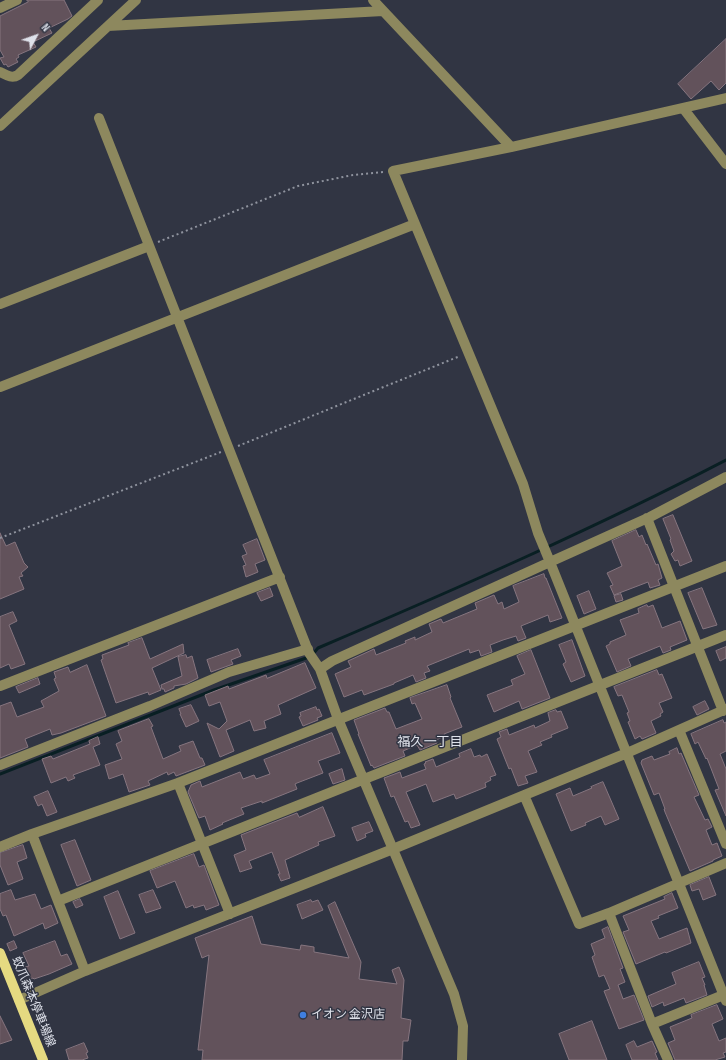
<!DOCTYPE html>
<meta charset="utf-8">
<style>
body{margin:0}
#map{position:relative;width:726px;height:1060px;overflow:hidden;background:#313543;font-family:"Sofia Sans Condensed",sans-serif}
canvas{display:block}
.north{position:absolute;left:16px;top:16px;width:40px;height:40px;-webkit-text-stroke:3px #313543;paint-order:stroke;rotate:49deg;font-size:11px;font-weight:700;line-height:16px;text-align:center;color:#dee1ea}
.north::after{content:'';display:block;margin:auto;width:14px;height:18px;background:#dee1ea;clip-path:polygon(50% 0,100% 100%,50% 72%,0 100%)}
</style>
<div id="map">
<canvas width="726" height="1060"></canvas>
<div class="north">N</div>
</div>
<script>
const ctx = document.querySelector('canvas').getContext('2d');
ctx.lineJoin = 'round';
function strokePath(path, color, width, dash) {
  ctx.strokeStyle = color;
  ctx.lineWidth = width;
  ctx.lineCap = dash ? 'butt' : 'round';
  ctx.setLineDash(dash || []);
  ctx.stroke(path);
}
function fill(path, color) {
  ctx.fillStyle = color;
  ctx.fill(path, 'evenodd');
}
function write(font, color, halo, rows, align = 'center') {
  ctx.font = font + ' "Sofia Sans Condensed","Noto Sans JP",sans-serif';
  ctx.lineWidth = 3;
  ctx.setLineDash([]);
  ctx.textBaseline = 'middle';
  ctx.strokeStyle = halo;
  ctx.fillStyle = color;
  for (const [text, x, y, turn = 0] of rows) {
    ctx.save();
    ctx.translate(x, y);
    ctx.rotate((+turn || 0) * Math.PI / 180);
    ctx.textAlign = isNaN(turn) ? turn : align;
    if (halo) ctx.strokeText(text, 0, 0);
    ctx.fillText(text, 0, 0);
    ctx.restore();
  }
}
const stream = new Path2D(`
 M313 654 318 648C456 589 593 529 726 460
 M0 774 214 690 309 657`);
const building = new Path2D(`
 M27 0H64L72 16 68 19 49 28 52 33 33 42 36 47 18 55 19 57 16 59 18 62 8 67 6 64 4 65 0 58 4 57 0 50V16L28 2Z
 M726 39V83L719 90 711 81 691 99 678 84Z
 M673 515 692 561 680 566 678 560 675 561 671 554 674 551 670 540 671 539 663 519Z
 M636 530 639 537 642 535 646 545 647 544 656 565 658 564 662 578 658 580 660 585 650 588 648 582 614 595 610 586 613 585 607 573 622 566 612 541Z
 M0 533 6 546 15 542 24 563 28 567 21 573 23 576 19 577 24 589 0 599Z
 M257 539 265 560 255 564 258 572 246 577 243 566 246 565 242 556 247 554 243 545Z
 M544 574 545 578H546L562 618 550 622 548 615 521 626 526 638 518 641 516 636 503 640 490 645 492 652 481 656 479 650 470 653 469 649 427 666 430 671 424 673 426 678 416 682 413 675 394 683V684L364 695 362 690 344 697 335 674 351 667 348 661 374 649 376 655 406 643 405 641 415 637V640L432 632 429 624 441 619 443 623 477 609 475 603 494 595 498 604 502 602 504 609 519 602 513 586Z
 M270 588 273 596 261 601 257 593Z
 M702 588 717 625 703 629 688 593Z
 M589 591 596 609 584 614 577 596Z
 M621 594 623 600 616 602 614 596Z
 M647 605 648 607 653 605 662 628 680 621 687 640 670 647 671 650 663 653 660 646 628 659 631 666 617 672 606 646 610 644V642L626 635 620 620 639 613 638 609Z
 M13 612 17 621 9 625 25 664 11 669 9 664 0 668V617Z
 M142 638 150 659 183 644 184 653 152 668 161 690 149 695 148 692 116 703 101 660 103 659 102 655 129 645 128 643Z
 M572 640 585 676 571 682 563 664 566 662 559 645Z
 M726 647V658L720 661 716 651Z
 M238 649 241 656 231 660 233 664 211 672 207 660Z
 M531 650 550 698 522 709 519 701 494 712 487 695 513 685 511 680 525 674 517 656Z
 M186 655 187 658 192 656 198 678 186 684 174 686V688L165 692 164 689H162L161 685 182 676 178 657Z
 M305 663 316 688 278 705 281 714 264 721 266 728 254 731 250 720 226 730 234 751 220 757 207 723 219 729 227 721 220 702 209 706 205 695 228 686 229 689 266 675 267 678Z
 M87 665 106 716 61 733 52 735 50 729 25 739 28 747 0 758V706L11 702 17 717 44 707 41 701 59 691 54 679 56 678 54 672 68 667 70 672Z
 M657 670 659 675 662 674 672 698 659 703 663 712 660 714 661 716 651 721 656 733 642 739 640 736 635 739 628 722 630 721 627 713 629 712 622 695 618 696 614 687Z
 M38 678 40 684 19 693 16 687Z
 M447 685 451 697 450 698 462 727 444 734 445 736 436 740 437 743 420 750 417 745 403 751 405 756 374 768 372 765 371 766 358 734H359L354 720 385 708 387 712H389L396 729 422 719 415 703 412 704 410 698Z
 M705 701 709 709 697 715 693 707Z
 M191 705 199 721 186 727 180 714H181L179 709Z
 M316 707 317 710 319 709 322 716 317 718 318 720 303 726 299 717 301 716 300 713Z
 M556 710 557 712 561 711 568 728 551 735 552 737 540 742 542 745 528 751 537 772 525 776 528 783 518 786 511 768 509 769 497 739 501 737 499 732 507 729 509 735 534 725 535 728 550 721 548 713Z
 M149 719 153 726 151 727 163 759 181 751 179 746 193 741 200 758H202L205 765 176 776 174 772 168 775 167 772 148 781 150 785 129 792 123 774 109 779 105 765 122 759 116 744 122 741 118 731Z
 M723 720 724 723 726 722V751L720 754 726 769V816L715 790 719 789 707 758 706 759 698 742 695 744 691 734Z
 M332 733 340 753 318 761 323 773 297 783 295 784 297 789 262 803V801L241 808 244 814 222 823 223 824 210 830 205 816 199 818 188 792 191 785 200 781 202 787 240 772 243 779 254 775 256 779 270 774 264 760Z
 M98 737 100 744 93 747 100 765 73 775 75 778 68 781 66 777 51 783 42 759 51 756 53 759 90 744 89 741Z
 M677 748 679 754 681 753 699 795 694 797 705 820 708 819 712 827 706 830 712 845 717 843 722 856 713 860V861L690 871 665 812 664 809H665L659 793 654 795 641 763 642 760 652 756 654 760 670 754 669 752Z
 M471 749 474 757 480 755 481 757 487 754 496 775 490 777 491 780 485 783 486 787 456 799 454 794 433 802 426 784 406 792 420 825 411 828 408 821 405 822 394 796 391 797 384 778 400 772 402 778 426 769 424 764 426 763 425 762 433 759 436 767 460 757 459 754Z
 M342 769 345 780 333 784 329 774Z
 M603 782 619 819 605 825 601 816 585 823 586 825 571 831 556 794 570 788 573 796 592 788 591 787Z
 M48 791 57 812 47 816 42 804 38 806 34 797Z
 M323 807 335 836 318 842 319 845 285 860 290 878 281 881 278 874H280L272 852 249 861 252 868 240 872 234 855 246 850 241 835 297 813 299 817Z
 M369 822 373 831 365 834 366 837 357 841 352 828Z
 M75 840 91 880 77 886 61 845Z
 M23 845 27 858 17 862 23 879 8 885 0 865V853Z
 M194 854 199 867 204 865 219 905 206 910 204 905 194 908 193 905 186 908 175 881 157 888 150 871Z
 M709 877 716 895 703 900 699 889 692 891 690 885Z
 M11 890 15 900 35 894 41 909 51 905 58 923 45 929 43 923 14 936 6 915 3 916 0 909V894Z
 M153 890 161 908 146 913 139 895Z
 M118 891 135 933 120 939 104 897Z
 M672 893 678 908 658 916 659 918 651 921 659 939 687 928 691 943 666 953 665 952 636 964 623 932 629 930 623 916 665 899 664 897Z
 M80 899 83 905 76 908 73 902Z
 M311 900 312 902 318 900 323 910 302 919 297 905Z
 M335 902 361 962 359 979 397 984 392 970 399 967 404 980 401 1018 411 1020 408 1041H403L402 1060H202L203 1050H198L209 955 202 958 195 938 252 916 261 944 300 950 301 945 314 947V952L349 958 328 906Z
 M608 927 623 968 620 969 625 982 618 985 623 999 634 995 644 1020 619 1029 604 991 610 989 604 975 599 977 592 957 595 955 591 944 605 938 602 930Z
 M14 941 17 948 10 951 7 944Z
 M55 941 61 956 67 954 72 964 49 974 34 979 33 978 30 979 25 967 29 966 23 953Z
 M699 962 705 977 702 978 705 985H704L707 995 686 1003 684 998 664 1006 663 1002 652 1007 648 996 676 984 672 973Z
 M717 1005 723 1019 712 1024 719 1041 726 1038V1052L723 1053 725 1057 715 1060H675L668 1043 675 1040 670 1027 692 1018 691 1015Z
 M0 1016 12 1040 0 1044Z
 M592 1021 607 1060H569L559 1034Z
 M634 1041 637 1047 652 1041 657 1052 655 1053 658 1060H632L626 1045Z
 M84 1043 88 1052 86 1053 88 1058 82 1060H69L66 1050Z`);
const path = new Path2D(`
 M158 242 298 186 353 175 384 172
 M238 446 460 356
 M0 538 221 452`);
const minor = new Path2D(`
 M373 0 511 147
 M0 8 17 0
 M108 26 383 11
 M0 72C6 75 12 79 18 75L98 0
 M683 108 726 164
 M99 118 309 653 320 669 338 719 454 994 463 1026 462 1060
 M0 126 136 0
 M0 304 149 246
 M0 387 415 224
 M726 477 650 517 550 562 726 1001
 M647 518 723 711
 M320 669 332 661 550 562 538 533 523 484 393 171 511 147 726 98
 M0 686 280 577
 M679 730 726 844
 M0 765 150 706 229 672 308 649
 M178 783 230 914
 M524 795 579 924 609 913 652 1024 726 994
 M32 834 85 971
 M0 847 32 834 178 783 726 566
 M58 901 726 635
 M609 913 726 863
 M19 1000 85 971 393 849 627 753 726 709
 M652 1024 668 1060`);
const major = new Path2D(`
 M0 953 43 1060`);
const markers = [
 [303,1015,4,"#3f7fe0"]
];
const streetNames = [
 ["蚊爪森本停車場線",33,1002,68]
];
const poiNames = [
 ["イオン 金沢店",311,1015]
];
const neighbourhoodNames = [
 ["福久一丁目",430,743]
];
strokePath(stream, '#091f23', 3);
fill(building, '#62525b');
strokePath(building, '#86757f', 1);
strokePath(path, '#8f939e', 2, [2, 3]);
strokePath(minor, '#8d885e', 10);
strokePath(major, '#e5da81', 10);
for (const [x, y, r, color] of markers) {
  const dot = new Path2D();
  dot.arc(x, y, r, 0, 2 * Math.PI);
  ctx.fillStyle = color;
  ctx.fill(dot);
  strokePath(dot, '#313543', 1.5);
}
write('12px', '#dee1ea', '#313543', streetNames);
write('12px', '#dee1ea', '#313543', poiNames, 'left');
write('13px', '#dee1ea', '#313543', neighbourhoodNames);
</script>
